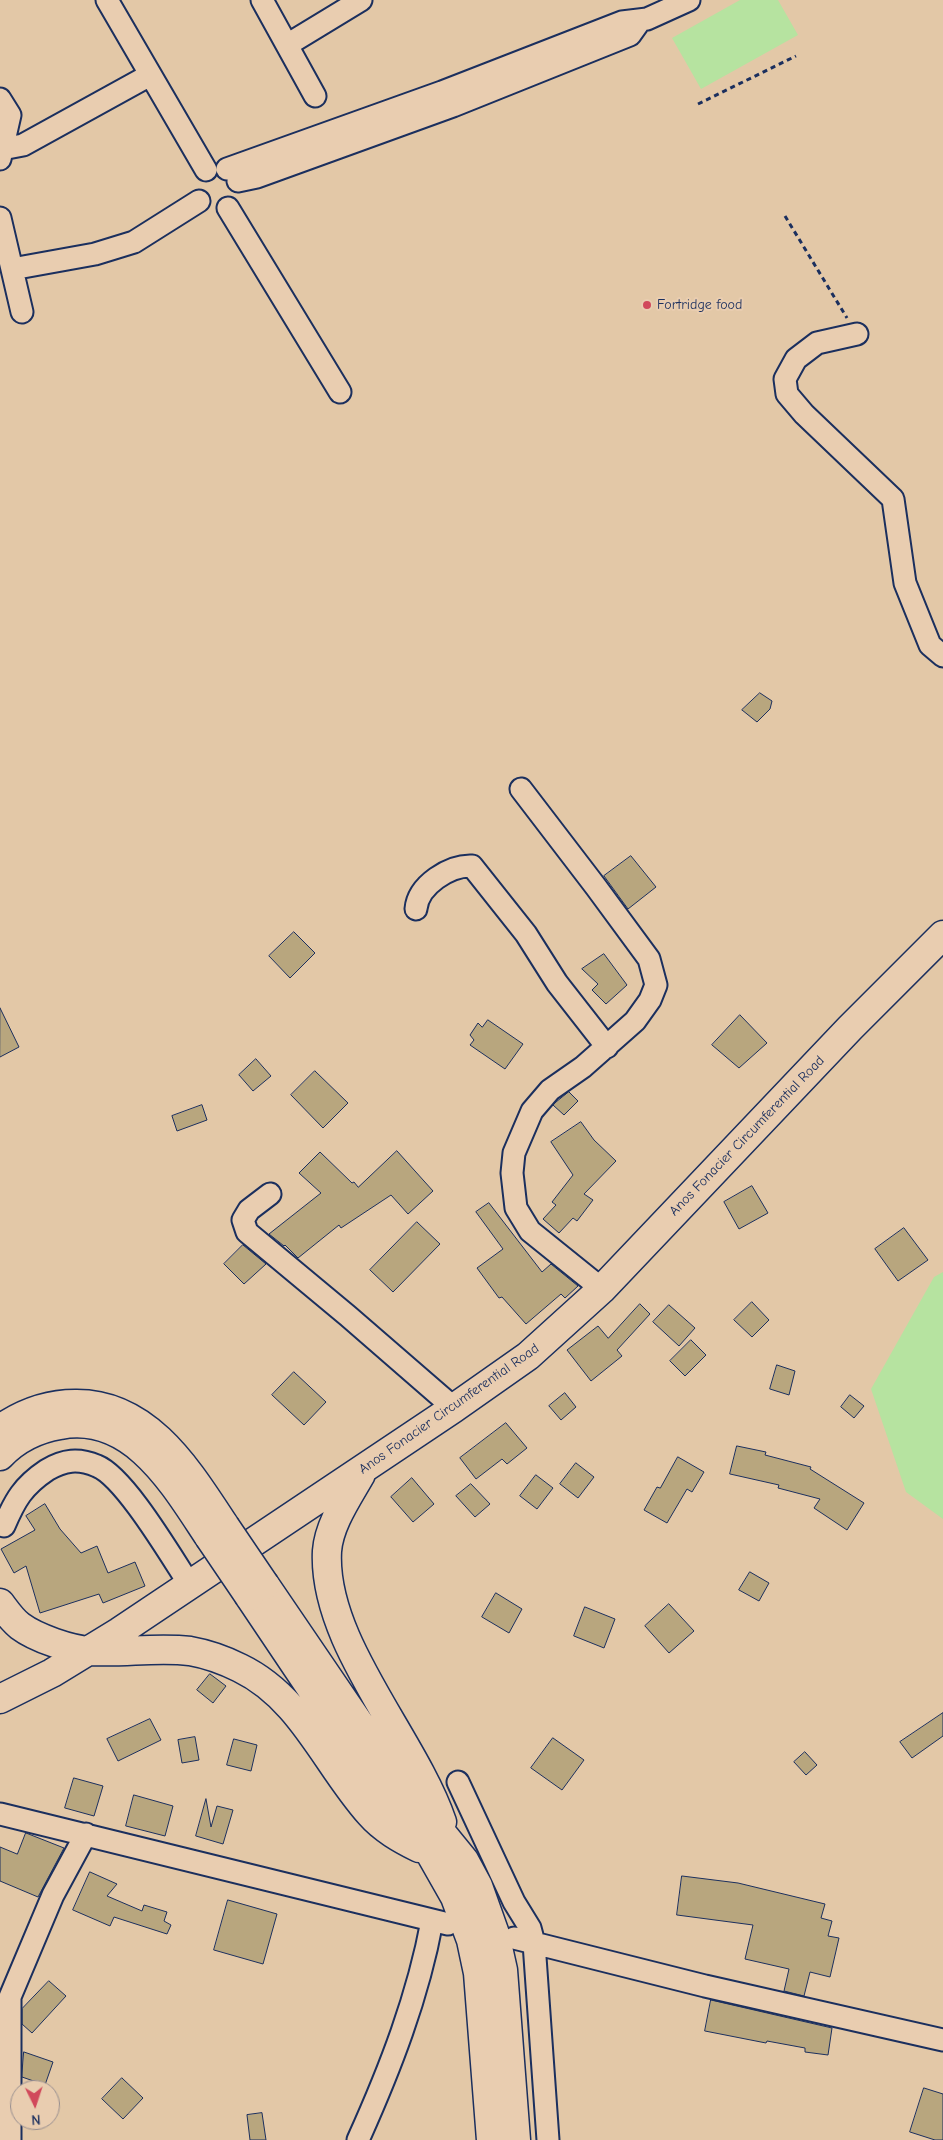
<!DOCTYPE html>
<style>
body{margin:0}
#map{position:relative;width:943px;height:2140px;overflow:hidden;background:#e3c8a7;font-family:"Comic Neue",sans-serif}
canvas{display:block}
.north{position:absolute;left:10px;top:2080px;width:50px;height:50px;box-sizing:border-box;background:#e9cdb0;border:1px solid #978e8f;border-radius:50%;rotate:176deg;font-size:14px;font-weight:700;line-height:20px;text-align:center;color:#1b2f5e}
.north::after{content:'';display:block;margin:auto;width:18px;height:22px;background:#d1495b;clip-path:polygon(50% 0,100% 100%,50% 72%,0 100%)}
</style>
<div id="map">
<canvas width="943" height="2140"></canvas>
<div class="north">N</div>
</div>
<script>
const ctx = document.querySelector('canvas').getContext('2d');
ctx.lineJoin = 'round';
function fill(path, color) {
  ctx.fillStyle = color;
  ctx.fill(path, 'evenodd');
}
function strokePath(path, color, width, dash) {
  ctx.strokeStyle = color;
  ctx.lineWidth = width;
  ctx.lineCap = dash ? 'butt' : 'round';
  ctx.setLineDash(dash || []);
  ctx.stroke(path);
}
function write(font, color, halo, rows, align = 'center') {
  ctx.font = font + ' "Comic Neue",sans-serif';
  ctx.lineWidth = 4;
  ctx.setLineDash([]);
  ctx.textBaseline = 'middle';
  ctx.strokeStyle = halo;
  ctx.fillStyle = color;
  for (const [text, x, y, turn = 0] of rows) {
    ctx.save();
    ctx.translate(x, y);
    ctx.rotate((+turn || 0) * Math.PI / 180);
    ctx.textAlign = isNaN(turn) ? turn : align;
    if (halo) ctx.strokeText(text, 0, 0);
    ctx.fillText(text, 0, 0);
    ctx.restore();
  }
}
const green = new Path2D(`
 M740 0H778L798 35 701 89 672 38Z
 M943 1272V1519L906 1492 871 1389 934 1277Z`);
const building = new Path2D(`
 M760 693 772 701 770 709 757 722 742 710Z
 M631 856 656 887 628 909 604 876Z
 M294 932 315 953 290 978 269 956Z
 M604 954 627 985 606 1004 592 990 598 984 582 969Z
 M0 1008 19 1047 0 1057Z
 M740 1015 767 1043 739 1068 712 1045Z
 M488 1020 523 1044 505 1069 470 1045 474 1040 470 1035 478 1023 482 1027Z
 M256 1059 271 1076 253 1091 239 1075Z
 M315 1071 348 1103 323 1128 291 1095Z
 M569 1092 578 1101 564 1115 553 1105Z
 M202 1105 207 1120 177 1131 172 1116Z
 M581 1122 594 1140 616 1161 584 1194 593 1200 577 1221 573 1218 559 1233 543 1219 556 1205 552 1202 573 1175 551 1142Z
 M397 1151 433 1191 408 1214 391 1195 341 1228 339 1225 298 1258 285 1245 284 1246 269 1234 321 1193 299 1173 320 1152 352 1183 354 1182 358 1187Z
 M752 1186 768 1213 739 1229 724 1202Z
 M489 1203 542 1272 551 1264 578 1286 565 1298 561 1294 526 1324 502 1297 499 1298 477 1268 503 1249 476 1212Z
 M417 1222 440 1244 393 1292 370 1270Z
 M904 1228 928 1260 898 1281 875 1249Z
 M243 1245 266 1264 244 1284 224 1264Z
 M752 1302 769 1320 752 1337 734 1320Z
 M640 1304 650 1314 617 1350 622 1356 591 1381 567 1350 598 1326 608 1338Z
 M669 1305 695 1328 679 1346 653 1322Z
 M691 1340 706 1355 685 1376 670 1361Z
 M777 1365 795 1371 789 1395 770 1389Z
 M294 1372 326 1402 304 1425 272 1395Z
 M565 1393 576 1407 561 1420 549 1406Z
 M850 1395 864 1406 854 1418 841 1407Z
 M506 1423 527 1448 507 1464 502 1459 476 1479 460 1458Z
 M737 1446 766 1452 765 1455 811 1467 810 1469 864 1503 847 1530 814 1508 820 1499 778 1488 779 1485 730 1474Z
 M678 1457 704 1472 692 1492 687 1489 667 1523 644 1510 657 1487 660 1488Z
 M576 1463 594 1477 578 1498 560 1484Z
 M536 1475 553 1488 537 1509 520 1496Z
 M412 1478 434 1504 413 1522 391 1497Z
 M471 1484 490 1504 475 1517 456 1496Z
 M45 1504 60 1529 81 1553 97 1546 108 1573 135 1562 145 1586 103 1603 99 1594 40 1613 26 1566 14 1573 1 1549 35 1530 26 1516Z
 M750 1572 769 1583 759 1601 739 1590Z
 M496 1593 522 1609 509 1633 482 1617Z
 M669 1604 694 1631 669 1653 645 1626Z
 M585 1607 615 1619 604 1648 574 1636Z
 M210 1674 226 1686 213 1703 197 1690Z
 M943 1713V1736L912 1758 900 1742Z
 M150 1719 161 1740 118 1761 107 1739Z
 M195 1737 199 1760 182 1763 178 1740Z
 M553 1738 584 1760 562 1790 531 1768Z
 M234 1739 257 1745 251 1771 227 1765Z
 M805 1752 817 1765 806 1775 794 1762Z
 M74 1778 103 1786 94 1816 65 1808Z
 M134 1795 173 1806 165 1836 126 1826Z
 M206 1799 211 1827 217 1806 233 1810 223 1844 196 1836Z
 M26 1833 64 1848 38 1897 0 1881V1847L17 1854Z
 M90 1872 117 1884 107 1896 142 1911 144 1905 167 1912 164 1921 171 1925 167 1934 114 1917 110 1926 73 1910Z
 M682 1876 738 1883 825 1904 821 1918 832 1921 828 1936 839 1938 830 1977 810 1972 804 1996 784 1991 789 1969 745 1959 753 1925 677 1915Z
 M228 1900 277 1914 263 1964 214 1950Z
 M49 1981 66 1996 32 2033 22 2024V2009Z
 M711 2000 832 2028 828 2055 805 2052V2048L767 2041 766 2043 705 2031Z
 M24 2052 53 2062 45 2085 22 2077Z
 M122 2078 143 2098 123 2119 102 2099Z
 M924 2088 943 2094V2140H935L910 2132Z
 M262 2113 266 2140H250L247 2115Z`);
const path = new Path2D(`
 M698 104 796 56
 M785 216 847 318`);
const minor = new Path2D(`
 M107 0 206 170
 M262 0 315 96
 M287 45 361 0
 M0 99 10 115 0 159
 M2 149 23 145 150 75
 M227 169 442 92 622 22 647 19 689 0
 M238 181 257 177 453 106 630 35 640 21
 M228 208 340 392
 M0 218 22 312
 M12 269 95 254 134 242 199 201
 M857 334 817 343 796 359 785 379 787 394 804 414 893 499 905 583 930 645 943 656
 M521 789 596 887 649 959 656 985 650 1000 635 1021 583 1067 550 1090 532 1111 514 1153 512 1173 516 1208 530 1231 602 1289
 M416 909C418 885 450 865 472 866L526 934 557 983 607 1047
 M270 1194 249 1210 243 1220 247 1232 348 1316 454 1408
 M4 1526C15 1500 23 1486 47 1470 64 1460 78 1458 97 1466 125 1477 172 1558 190 1585
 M458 1782 514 1902 530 1928 534 1943 548 2140
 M0 1814 448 1924
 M514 1938 705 1986 943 2040
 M10 2140V1997L53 1895 86 1834
 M358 2140C390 2069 418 1997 432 1921`);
const major = new Path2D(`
 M0 1429C23 1413 47 1404 75 1404 149 1403 189 1472 225 1526
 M0 1456C17 1438 36 1429 60 1425 133 1411 175 1486 209 1537
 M361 1474C348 1497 329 1524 327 1551 322 1642 413 1737 442 1822
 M265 1585 393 1773 464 1860 478 1886 495 1934 503 1970 516 2140
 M249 1596 376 1785 430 1853 455 1897 471 1940 478 1973 491 2140
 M0 1603C6 1611 12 1620 20 1626 36 1638 71 1650 91 1651 124 1653 157 1647 190 1651 207 1654 224 1660 240 1668 302 1698 326 1765 370 1814 383 1829 401 1839 419 1848
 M0 1699 52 1673 119 1632 454 1408 528 1356 602 1289 850 1028 943 935`);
const majorBridge = new Path2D(`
 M225 1526 265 1585
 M209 1537 249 1596`);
const markers = [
 [647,305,5,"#d1495b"]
];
const poiNames = [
 ["Fortridge food",657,305]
];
const streetNames = [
 ["Anos Fonacier Circumferential Road",747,1136,-46],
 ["Anos Fonacier Circumferential Road",449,1409,-35]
];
fill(green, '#b6e3a0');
fill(building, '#b8a67e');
strokePath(building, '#1b2f5e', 1);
strokePath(minor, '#1b2f5e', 25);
strokePath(major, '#1b2f5e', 31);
strokePath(path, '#1b2f5e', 3, [5, 4]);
strokePath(minor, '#e9cdb0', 21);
strokePath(major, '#e9cdb0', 28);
strokePath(majorBridge, '#1b2f5e', 31, []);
strokePath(majorBridge, '#e9cdb0', 28);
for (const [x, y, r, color] of markers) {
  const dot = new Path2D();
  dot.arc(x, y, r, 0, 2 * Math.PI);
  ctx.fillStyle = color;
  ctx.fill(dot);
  strokePath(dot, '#e9cdb0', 2);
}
write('14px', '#1b2f5e', '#e9cdb0', poiNames, 'left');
write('14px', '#1b2f5e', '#e9cdb0', streetNames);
</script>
